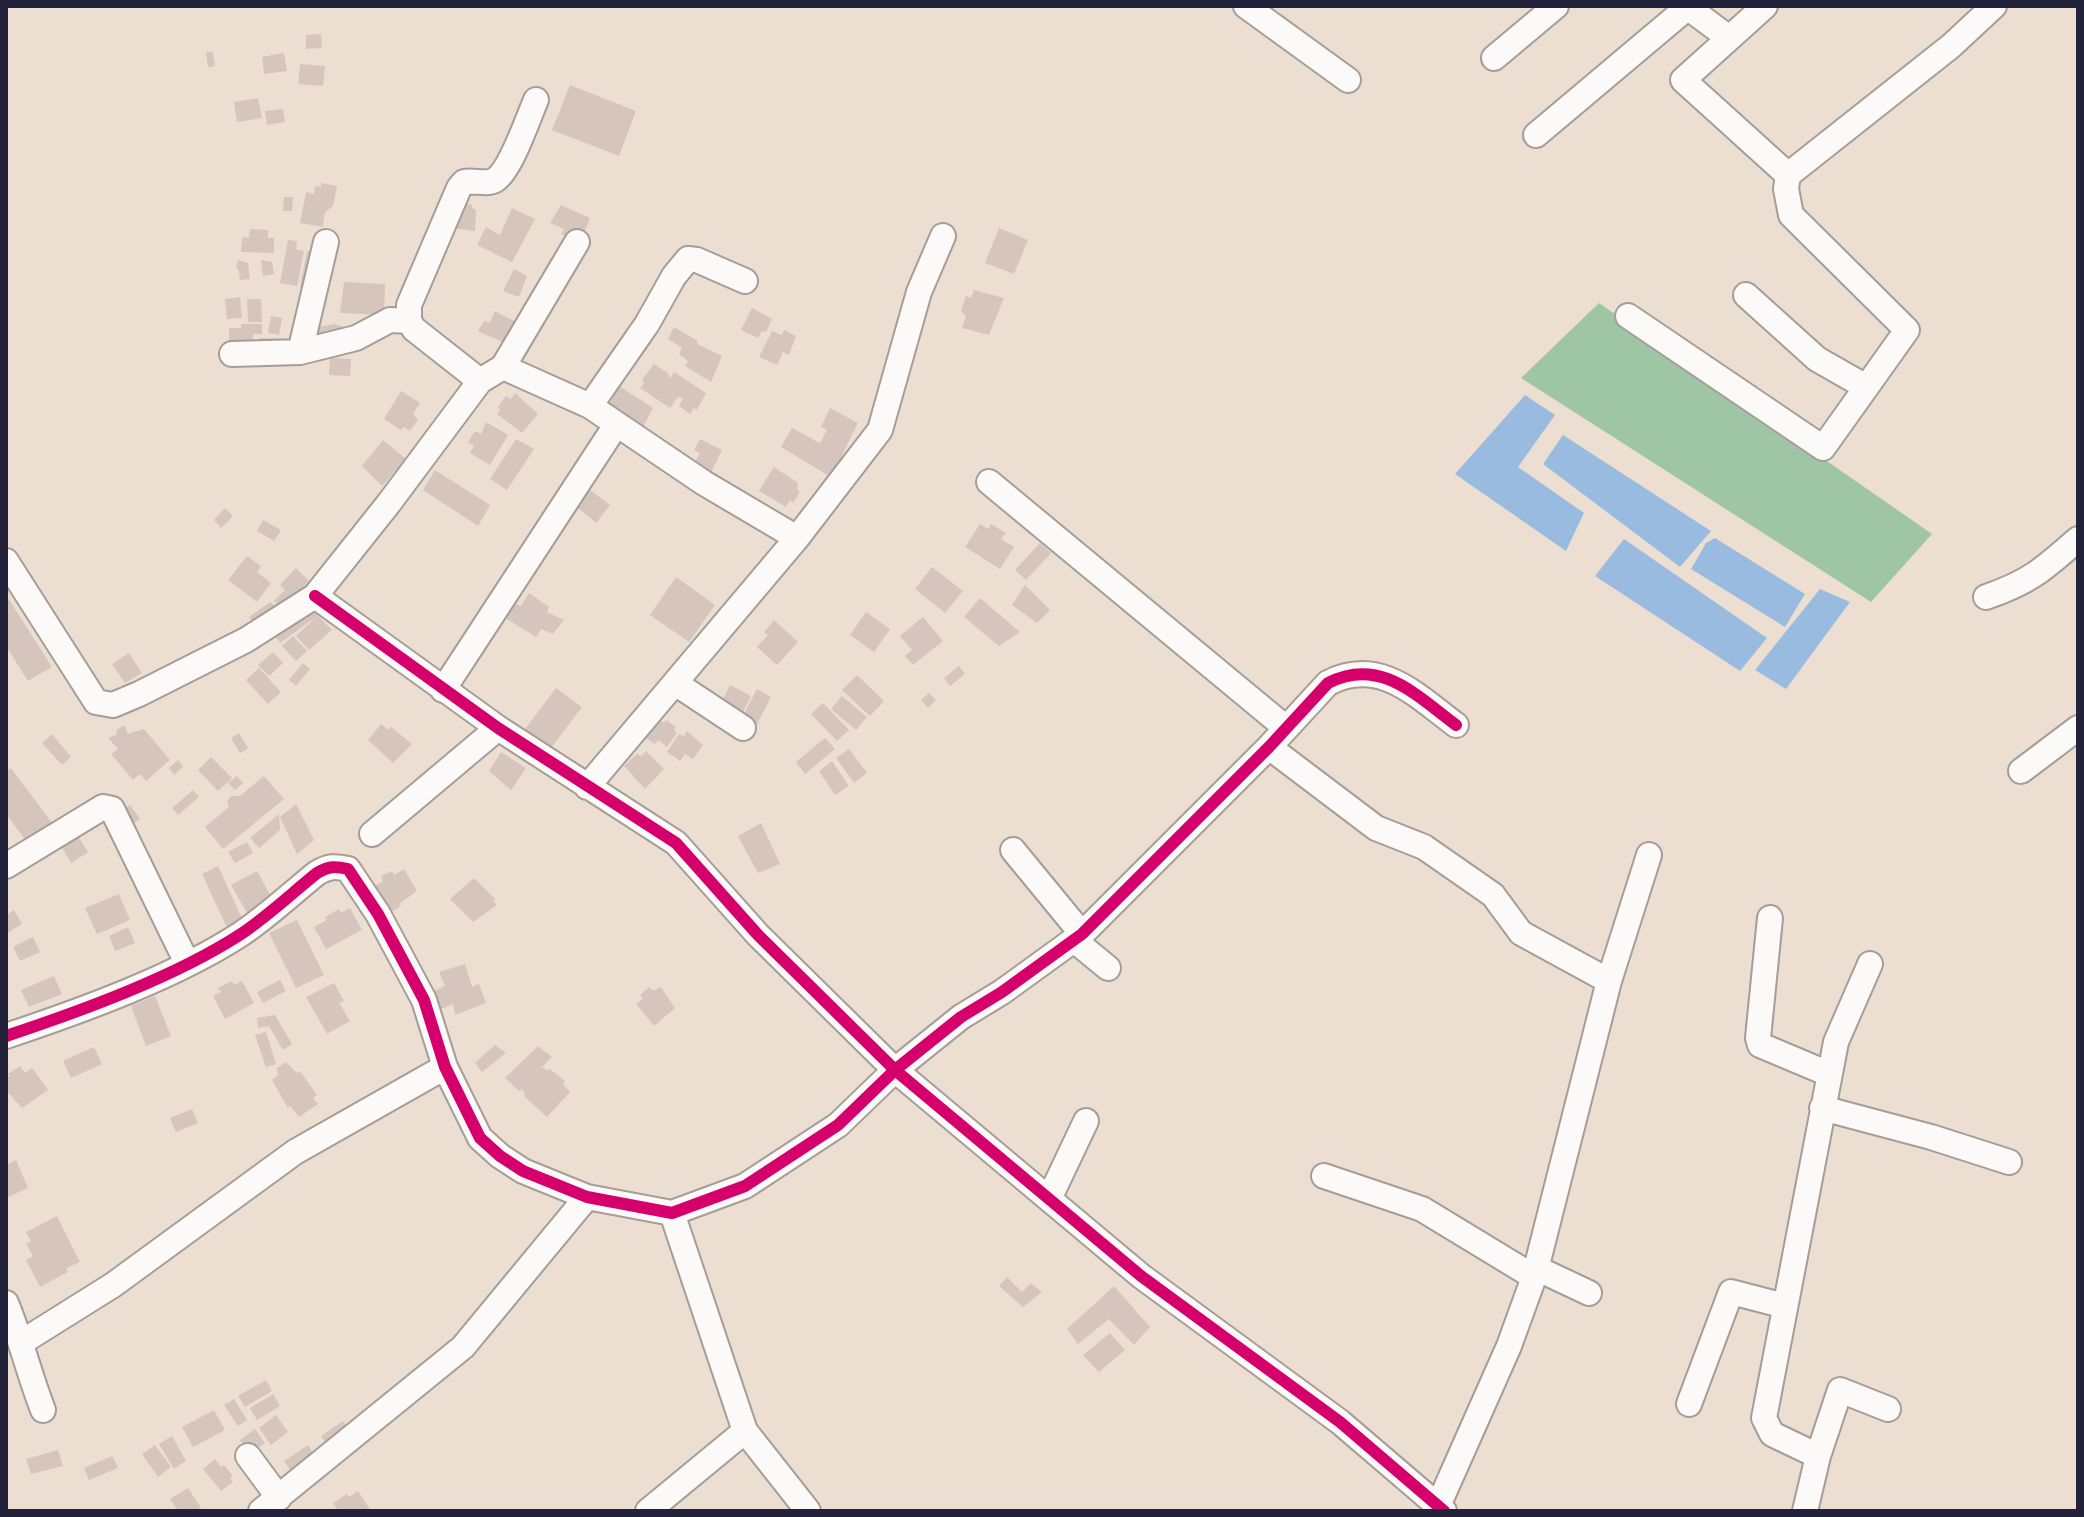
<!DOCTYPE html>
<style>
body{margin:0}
#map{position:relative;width:2084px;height:1517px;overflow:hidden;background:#ecdfd2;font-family:Itim,sans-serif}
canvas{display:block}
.frame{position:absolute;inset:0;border:8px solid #22223b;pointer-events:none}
</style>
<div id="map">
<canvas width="2084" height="1517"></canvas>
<div class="frame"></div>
</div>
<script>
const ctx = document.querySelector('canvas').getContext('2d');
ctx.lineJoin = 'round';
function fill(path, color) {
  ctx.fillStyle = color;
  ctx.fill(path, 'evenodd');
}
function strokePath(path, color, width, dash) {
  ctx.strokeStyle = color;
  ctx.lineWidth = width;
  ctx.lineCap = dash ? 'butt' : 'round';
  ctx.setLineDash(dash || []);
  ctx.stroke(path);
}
const forest = new Path2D(`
 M1599 303 1932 534 1871 602 1521 378Z`);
const water = new Path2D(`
 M1525 395 1555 415 1518 467 1584 513 1566 551 1455 474Z
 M1563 435 1711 531 1680 567 1543 464Z
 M1715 538 1805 594 1785 627 1691 569 1706 543Z
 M1624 539 1767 638 1740 671 1595 576Z
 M1820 589 1850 602 1786 689 1755 670Z`);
const building = new Path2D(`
 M321 34 322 48 306 49V35Z
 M206 52H213L215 66 208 67Z
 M284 53 287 71 264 74 262 57Z
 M300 64 325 66 323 86 298 84Z
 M570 85 636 111 619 156 552 130Z
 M258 98 262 118 237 122 234 102Z
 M283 109 285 122 267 125 265 111Z
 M321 183 337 186 333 206 325 212 323 227 300 223 306 192 314 194 315 186 321 187Z
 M284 197H293L292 211H283Z
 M458 202 472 205V208L476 210 475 231 452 228Z
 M561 205 590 218 582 238 572 239 561 234 564 229 550 223Z
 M512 208 535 219 512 262 477 245 486 227 500 235Z
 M999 228 1028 240 1014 274 985 263Z
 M250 229 268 230V238H274V253L241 252 242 237 249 238Z
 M288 240 297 241 296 249 304 251 297 286 280 283Z
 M307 251 320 254 312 290 300 287Z
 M238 260 248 263 250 279 240 280 239 271 236 267Z
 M261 260 272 262 274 274 263 276Z
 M514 269 527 276 519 297 503 291Z
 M344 282 385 284 384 315 340 313Z
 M974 290 1004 298 989 335 962 328 966 316 961 311 966 296 971 298Z
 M240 297 242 318 227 319 225 299Z
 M247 299H261L262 322H248Z
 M752 308 772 319 766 332 762 331 758 338 741 330Z
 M495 311 521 325 511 346 478 331 484 321 490 322Z
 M271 316 282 318 279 335 268 333Z
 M241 324H262V334H253V340L259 342V338L285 339V352L229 347V328H241Z
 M334 324 342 326 346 338 320 344 316 328Z
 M674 327 698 341 697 344 722 356 711 382 685 366 688 361 679 354 682 348 668 339Z
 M784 330 796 336 789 355 783 352 777 365 759 357 772 331 782 335Z
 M330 358 351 359 350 376 329 375Z
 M654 364 668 373 670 379 674 372 706 393 697 410 694 408 690 414 679 406 683 399 678 397 670 408 640 388 644 383 642 380Z
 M619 386 653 408 643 427 610 404Z
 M401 391 420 403 413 414 418 420 410 431 404 427 401 430 384 419Z
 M515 393 538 414 522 433 497 414 500 410 498 407 506 396 511 399Z
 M830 408 858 423 842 455 854 461 839 482 781 447 792 428 820 443 827 430 821 427Z
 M486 422 508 435 490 465 470 453 474 446 468 442 475 431 481 434Z
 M516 439 534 449 507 490 490 479Z
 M700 439 722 450 708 479 691 469 700 453 694 450Z
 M383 440 406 459 382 486 362 466Z
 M774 467 798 483 797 489 800 492 793 503 790 500 786 507 759 491Z
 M435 470 490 505 478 526 423 490Z
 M590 490 610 505 596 523 577 507Z
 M225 508 233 516 221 528 214 520Z
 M263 520 281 530 274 541 257 531Z
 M980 524 988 529 991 524 1006 533 1001 539 1014 547 1000 569 965 547Z
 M1040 543 1051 553 1026 580 1015 570Z
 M247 556 261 566 257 572 271 583 257 602 228 580Z
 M932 567 963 591 945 613 915 589Z
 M296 568 309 581 290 600 287 613 274 601 285 590 280 585Z
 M676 577 715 605 689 642 650 615Z
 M1025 585 1050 610 1037 623 1012 605Z
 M529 593 549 607 547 612 564 620 553 634 541 629 536 637 502 616 512 602 521 606Z
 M6 595 52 667 28 681 6 646Z
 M980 598 1020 632 999 646 964 617Z
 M270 602 284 613 258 630 249 617Z
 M309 607 332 630 309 650 296 636 316 617 280 643 273 633Z
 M866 612 890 629 874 652 850 635Z
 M923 617 943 641 913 665 905 656 912 650 900 636Z
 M774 620 798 642 777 665 757 647 768 635 764 632Z
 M293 636 307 651 296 661 282 646Z
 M273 652 283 663 269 676 258 665Z
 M129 653 142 673 125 683 112 664Z
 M303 663 310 669 296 686 289 680Z
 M959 666 965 674 950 686 944 678Z
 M259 668 281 692 268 704 246 680Z
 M857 675 884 701 870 716 842 690Z
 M730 685 751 696 738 722 717 711Z
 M556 688 582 707 548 752 522 733Z
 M757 689 771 697 755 728 740 721Z
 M929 693 936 700 928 708 921 700Z
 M842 696 867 717 856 730 831 709Z
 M823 703 849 730 837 741 811 714Z
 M659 719 664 723 666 720 676 727 674 730 677 733 667 747 659 740 654 744 644 736Z
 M381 724 389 730 391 727 412 744 393 763 368 740Z
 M124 725 128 734 144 729 170 760 146 781 140 774 133 780 111 754 118 749 108 738 116 735 117 730Z
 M687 731 703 745 693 759 685 754 680 761 667 752 679 734 684 736Z
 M239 733 248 748 240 753 231 738Z
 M52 734 71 757 62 765 42 743Z
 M825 738 835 749 805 774 796 762Z
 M849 749 867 773 854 783 836 758Z
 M646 751 664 769 645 789 624 766 637 754 641 756Z
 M501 752 526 768 511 790 489 771Z
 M211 757 232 778 218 791 198 770Z
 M178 760 183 767 174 775 169 768Z
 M832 761 849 786 835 795 819 771Z
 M11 768 55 827 30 846 6 814V771Z
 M237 776 243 783 235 790 228 783Z
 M264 776 284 799 223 849 205 827 229 807 227 801 231 796H240Z
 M193 790 199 797 178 815 172 808Z
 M296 804 314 840 297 854 280 817Z
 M130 805 140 819 129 827 119 812Z
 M279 814 280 830 259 848 250 838Z
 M761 823 780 864 758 873 738 836Z
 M76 833 88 852 71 863 60 844Z
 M247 842 253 853 235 863 228 852Z
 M218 866 244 923 228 930 202 874Z
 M404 869 417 891 399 904 401 906 383 917 367 891 383 881 381 876 392 871 394 875Z
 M257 871 274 902 249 916 231 885Z
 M474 878 496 900 493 901 497 905 473 922 450 899Z
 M119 894 130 920 97 934 85 908Z
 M350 908 362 930 326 949 314 927 327 920 325 917 339 909 341 913Z
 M14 910 22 924 6 934V915Z
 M297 920 324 975 296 988 269 933Z
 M128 927 135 943 115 951 109 936Z
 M33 937 40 952 20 961 13 947Z
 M465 964 472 987 479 984 486 1003 455 1015 453 1004 441 1009 434 991 445 986 439 972Z
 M54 976 62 994 29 1007 21 990Z
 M280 980 286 991 263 1003 257 992Z
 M232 981 234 985 242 981 254 1003 225 1019 213 996 221 992 218 988Z
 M334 983 344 1001 339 1003 350 1021 327 1034 306 997Z
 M649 987 653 991 661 987 675 1008 654 1026 636 1004 643 999 640 995Z
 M155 996 171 1036 146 1046 131 1006Z
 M275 1015 292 1044 283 1050 269 1026 258 1028 257 1018Z
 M266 1032 276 1064 266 1067 255 1035Z
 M495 1045 506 1053 482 1072 475 1063Z
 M538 1046 552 1057 542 1067 548 1071 550 1069 565 1081 563 1084 570 1092 547 1117 524 1096 525 1093 522 1089 519 1091 505 1078Z
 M94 1047 102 1064 71 1078 63 1061Z
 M286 1062 297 1073 300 1071 317 1095 313 1098 318 1104 299 1117 290 1106 288 1108 272 1080 278 1075 277 1068Z
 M20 1066 25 1073 32 1068 48 1090 22 1108 6 1090V1079L10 1076 8 1074Z
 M192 1109 198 1123 176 1132 170 1118Z
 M16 1160 28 1188 6 1198V1165Z
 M57 1216 80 1262 66 1268 68 1272 40 1287 26 1260 33 1256 26 1244 31 1241 26 1232Z
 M1007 1277 1022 1292 1031 1283 1042 1292 1023 1307 999 1286Z
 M1114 1286 1150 1327 1134 1345 1109 1319 1078 1344 1067 1329Z
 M1110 1333 1125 1350 1099 1372 1083 1355Z
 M266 1380 272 1391 245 1407 238 1396Z
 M273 1394 280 1406 257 1420 250 1408Z
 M234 1399 247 1420 238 1426 224 1405Z
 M214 1410 225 1430 193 1447 182 1427Z
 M276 1415 288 1432 271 1445 259 1428Z
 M343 1421 352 1434 330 1450 321 1436Z
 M255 1429 265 1443 249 1454 240 1440Z
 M172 1436 186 1461 174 1469 159 1444Z
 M155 1445 171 1467 158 1477 142 1454Z
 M308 1445 316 1458 293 1474 284 1461Z
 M58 1450 63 1466 31 1474 26 1459Z
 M112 1456 118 1468 89 1480 84 1468Z
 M215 1459 221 1467 224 1465 233 1476 230 1478 233 1482 221 1491 203 1469Z
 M188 1488 201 1508 196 1511H178L170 1499Z
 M358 1491 371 1511H333L337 1509 333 1503 347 1494 349 1497Z`);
const minor = new Path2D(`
 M1246 6 1348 80
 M1686 6 1729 38
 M1765 6 1683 80 1788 175
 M1494 58 1556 6
 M1536 135 1688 7
 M1746 295 1817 359 1866 387
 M1628 316 1823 448 1907 330 1791 215 1786 189 1788 175 1951 46 1994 6
 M300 352 326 242
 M232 354 300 352 356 338 390 320 409 321
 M503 367 590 406 704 483 797 538
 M480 381 414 329 409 321V305L459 188 464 182C474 180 487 185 495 180 511 170 528 118 536 100
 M590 406 647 324 674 276 688 259 697 260 745 281
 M989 482 1286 728
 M6 561 96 702 113 705 139 694 246 640 315 596 389 503 480 381 503 367 577 242
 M315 596 498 728 676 843 758 935 895 1070 1141 1276 1340 1422 1444 1511
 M1986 597C2030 582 2044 569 2078 539
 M675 683 743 728
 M443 690 616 425
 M1269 747 1376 828 1424 847 1493 895 1521 933 1609 981
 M2021 771 2078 728
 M587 787 797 538 880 430 919 292 943 236
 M372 834 498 728
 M1013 850 1082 934
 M6 866 103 807 112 809 187 963
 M1770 918 1758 1038 1760 1045 1829 1074
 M1074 940 1108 968
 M6 1036C81 1011 175 977 241 934 268 916 292 893 317 873 329 866 335 866 348 869L378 914 424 1000 445 1067 480 1138 500 1156 523 1171 587 1197 672 1213 745 1186 838 1125 895 1070 961 1017 1002 992 1082 934 1269 747 1328 683C1380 656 1417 696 1456 725
 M1822 1108 1931 1137 2009 1162
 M1324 1176 1422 1209 1534 1277
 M1049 1199 1086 1121
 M672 1213 745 1431 808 1511
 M1536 1268 1589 1293
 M6 1303C21 1339 29 1374 43 1410
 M22 1342 113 1285 295 1152 445 1067
 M1689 1404 1731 1292 1785 1306
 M248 1456 279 1498
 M1818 1456 1772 1434 1764 1418 1836 1042 1870 964
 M1438 1506 1509 1346 1534 1277 1609 981 1649 855
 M261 1511 463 1347 587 1197
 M648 1511 745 1431
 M1805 1511 1818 1456 1840 1390 1888 1409`);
const cycleway = new Path2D(`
 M315 596 498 728 676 843 758 935 895 1070 1141 1276 1340 1422 1444 1511
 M6 1036C81 1011 175 977 241 934 268 916 292 893 317 873 329 866 335 866 348 869L378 914 424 1000 445 1067 480 1138 500 1156 523 1171 587 1197 672 1213 745 1186 838 1125 895 1070 961 1017 1002 992 1082 934 1269 747 1328 683C1380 656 1417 696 1456 725`);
fill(forest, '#9fc6a4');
fill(water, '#99bbdf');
fill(building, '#d5c5bc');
strokePath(minor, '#a49d98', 28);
strokePath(minor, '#fcfaf8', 24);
strokePath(cycleway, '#d6006c', 12);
</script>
